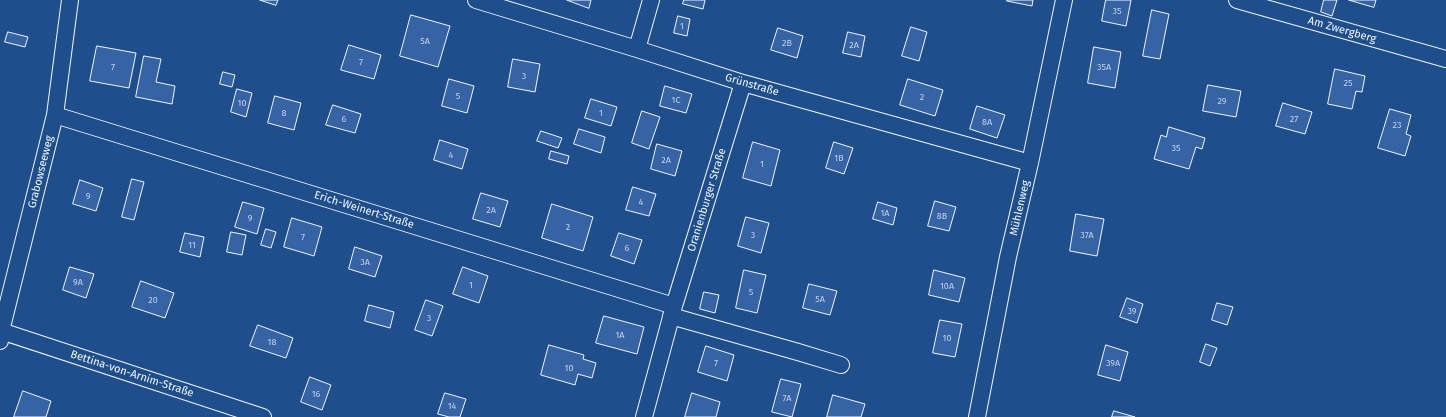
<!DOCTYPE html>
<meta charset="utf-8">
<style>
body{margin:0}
canvas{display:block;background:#1f4e8c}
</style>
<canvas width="1446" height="417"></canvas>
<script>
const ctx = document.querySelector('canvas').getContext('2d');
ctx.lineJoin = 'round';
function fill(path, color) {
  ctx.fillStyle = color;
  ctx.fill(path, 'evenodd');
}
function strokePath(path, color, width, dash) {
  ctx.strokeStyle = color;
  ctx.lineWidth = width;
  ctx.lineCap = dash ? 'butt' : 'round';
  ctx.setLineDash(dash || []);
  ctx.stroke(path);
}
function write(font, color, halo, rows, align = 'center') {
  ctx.font = font + ' "Fira Sans",sans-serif';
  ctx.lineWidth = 3;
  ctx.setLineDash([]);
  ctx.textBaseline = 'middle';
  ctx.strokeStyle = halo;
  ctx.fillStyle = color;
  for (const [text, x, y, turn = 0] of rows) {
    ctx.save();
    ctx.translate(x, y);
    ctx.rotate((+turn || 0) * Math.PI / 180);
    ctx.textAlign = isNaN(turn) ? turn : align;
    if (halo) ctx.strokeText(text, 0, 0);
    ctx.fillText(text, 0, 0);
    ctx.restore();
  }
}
const building = new Path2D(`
 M260 0H278L276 5Z
 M567 0H591L589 8Z
 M684 0H705L703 9 683 4Z
 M1007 0H1033L1032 6 1007 1Z
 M1106 0H1131L1126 26 1102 21Z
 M1324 0H1337L1332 16 1321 12Z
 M1349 0H1376L1374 7Z
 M1152 10 1169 14 1160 59 1143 56Z
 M411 15 450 26 438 67 400 56Z
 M678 16 690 19 687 36 674 33Z
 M911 27 927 32 919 61 902 56Z
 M778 28 803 36 797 58 771 50Z
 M8 32 28 37 25 47 5 42Z
 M848 32 865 36 861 57 843 53Z
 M349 45 381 55 374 79 341 70Z
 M97 46 136 53 129 88 90 81Z
 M1094 47 1121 52 1115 88 1088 83Z
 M144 56 161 59 156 82 175 86 172 104 136 97Z
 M513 59 540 64 535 92 508 87Z
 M1335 69 1365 76 1362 92 1356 91 1352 109 1328 104Z
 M223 72 235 75 232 87 220 84Z
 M449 79 474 86 467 113 442 106Z
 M908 79 943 90 935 116 900 105Z
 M1208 85 1241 91 1236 117 1203 111Z
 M665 86 692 94 686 113 660 106Z
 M237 89 252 93 246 117 231 112Z
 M275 96 301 103 294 130 268 123Z
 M591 99 617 107 611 126 585 118Z
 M1283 103 1312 112 1305 134 1276 126Z
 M333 105 361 114 355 133 326 125Z
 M977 106 1005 115 997 138 970 129Z
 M1390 109 1411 115 1406 134 1411 136 1405 156 1378 148Z
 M642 111 660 117 649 149 632 143Z
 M1169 127 1205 138 1202 149 1196 147 1189 169 1154 159 1161 135 1166 137Z
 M579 129 605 137 601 153 574 144Z
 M541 131 562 138 558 148 537 141Z
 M440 140 468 149 462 169 434 160Z
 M753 142 780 150 771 186 743 178Z
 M834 142 853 148 844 174 826 168Z
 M657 144 682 151 675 176 651 169Z
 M551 151 569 156 567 164 549 159Z
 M132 179 144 182 134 220 122 217Z
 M80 180 103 188 96 211 73 204Z
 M633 187 656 194 649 216 626 210Z
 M481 193 508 201 500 227 473 219Z
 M935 201 956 207 949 231 928 226Z
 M243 202 264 208 257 234 235 227Z
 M878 202 897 208 893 225 873 219Z
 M552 204 593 217 583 251 542 238Z
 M1076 214 1104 219 1097 256 1070 251Z
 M746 217 769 223 761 253 738 246Z
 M292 218 322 227 314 256 284 247Z
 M266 229 276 232 271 248 261 245Z
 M231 232 246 235 242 255 227 252Z
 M185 233 204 237 200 257 180 252Z
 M619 233 642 240 634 264 611 256Z
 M355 247 382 256 375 277 349 269Z
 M70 267 94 274 86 298 63 290Z
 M463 267 488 276 479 303 453 294Z
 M744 270 766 275 757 313 736 308Z
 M934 270 965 278 959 302 929 295Z
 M141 281 174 293 165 318 132 307Z
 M809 284 837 291 830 315 803 308Z
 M704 292 719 295 715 313 700 309Z
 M1127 298 1143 304 1137 323 1120 317Z
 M426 300 443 306 432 336 415 330Z
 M1217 303 1233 307 1227 325 1212 320Z
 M369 305 394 312 390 328 365 321Z
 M604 316 644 327 637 354 596 343Z
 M940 320 962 324 955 357 933 353Z
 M258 325 293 338 286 358 250 346Z
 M1206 344 1217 348 1210 366 1200 362Z
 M549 345 584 355 583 359 596 363 592 378 578 374 575 385 541 375Z
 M1106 345 1128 352 1120 381 1098 375Z
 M706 346 734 355 727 381 698 372Z
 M310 377 331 385 322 410 301 402Z
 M781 379 801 384 792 417 772 412Z
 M23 391 51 401 46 417H14Z
 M445 393 466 399 460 417H449L438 414Z
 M692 393 720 402 716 417H685Z
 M833 395 865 404 861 417H827Z
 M1114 411 1135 417H1112Z`);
const minor = new Path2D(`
 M476 0 637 49 743 83 1030 163
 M1237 0 1446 59
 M637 49 651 0
 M55 115 674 306
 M671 316 798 352 841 365
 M1 331 263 417
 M0 341 1 331 55 115 70 0
 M644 417 674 306 743 83
 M977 417 1008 257 1030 163 1064 0`);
const numberNames = [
 ["35",1117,11],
 ["1",682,26],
 ["5A",425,41],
 ["2B",787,43],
 ["2A",854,45],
 ["7",361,62],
 ["7",113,67],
 ["35A",1104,67],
 ["3",524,76],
 ["25",1348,83],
 ["5",458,96],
 ["2",922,97],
 ["1C",676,100],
 ["29",1222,101],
 ["10",242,103],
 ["8",284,113],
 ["1",601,113],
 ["6",344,119],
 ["27",1294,119],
 ["8A",987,122],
 ["23",1397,125],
 ["35",1176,148],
 ["4",451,155],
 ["1B",839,158],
 ["2A",666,160],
 ["1",762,164],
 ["9",88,196],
 ["4",641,202],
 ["2A",491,210],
 ["1A",885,213],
 ["8B",942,216],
 ["9",250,218],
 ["2",568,227],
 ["3",753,235],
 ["37A",1087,235],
 ["7",303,237],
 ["11",192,245],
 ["6",627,248],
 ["3A",365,262],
 ["9A",78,282],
 ["1",471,285],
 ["10A",947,286],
 ["5",751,292],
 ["5A",820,299],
 ["20",153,300],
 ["39",1132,311],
 ["3",429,318],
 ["1A",620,335],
 ["10",947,338],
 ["18",272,342],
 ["7",716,363],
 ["39A",1113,363],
 ["10",569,368],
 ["16",316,394],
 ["7A",787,398],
 ["14",452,406]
];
const streetNames = [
 ["Am Zwergberg",1342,30,16],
 ["Grünstraße",752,85,16],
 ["Grabowseeweg",41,172,-76],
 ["Oranienburger Straße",707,200,-73],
 ["Mühlenweg",1020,208,-77],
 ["Erich-Weinert-Straße",364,210,17],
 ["Bettina-von-Arnim-Straße",132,374,18]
];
fill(building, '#3563a3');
strokePath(building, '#f2f6ff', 1);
strokePath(minor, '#f2f6ff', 18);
strokePath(minor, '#1f4e8c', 16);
write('9px', '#c3d1e8', null, numberNames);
write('11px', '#f2f6ff', '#1f4e8c', streetNames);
</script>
